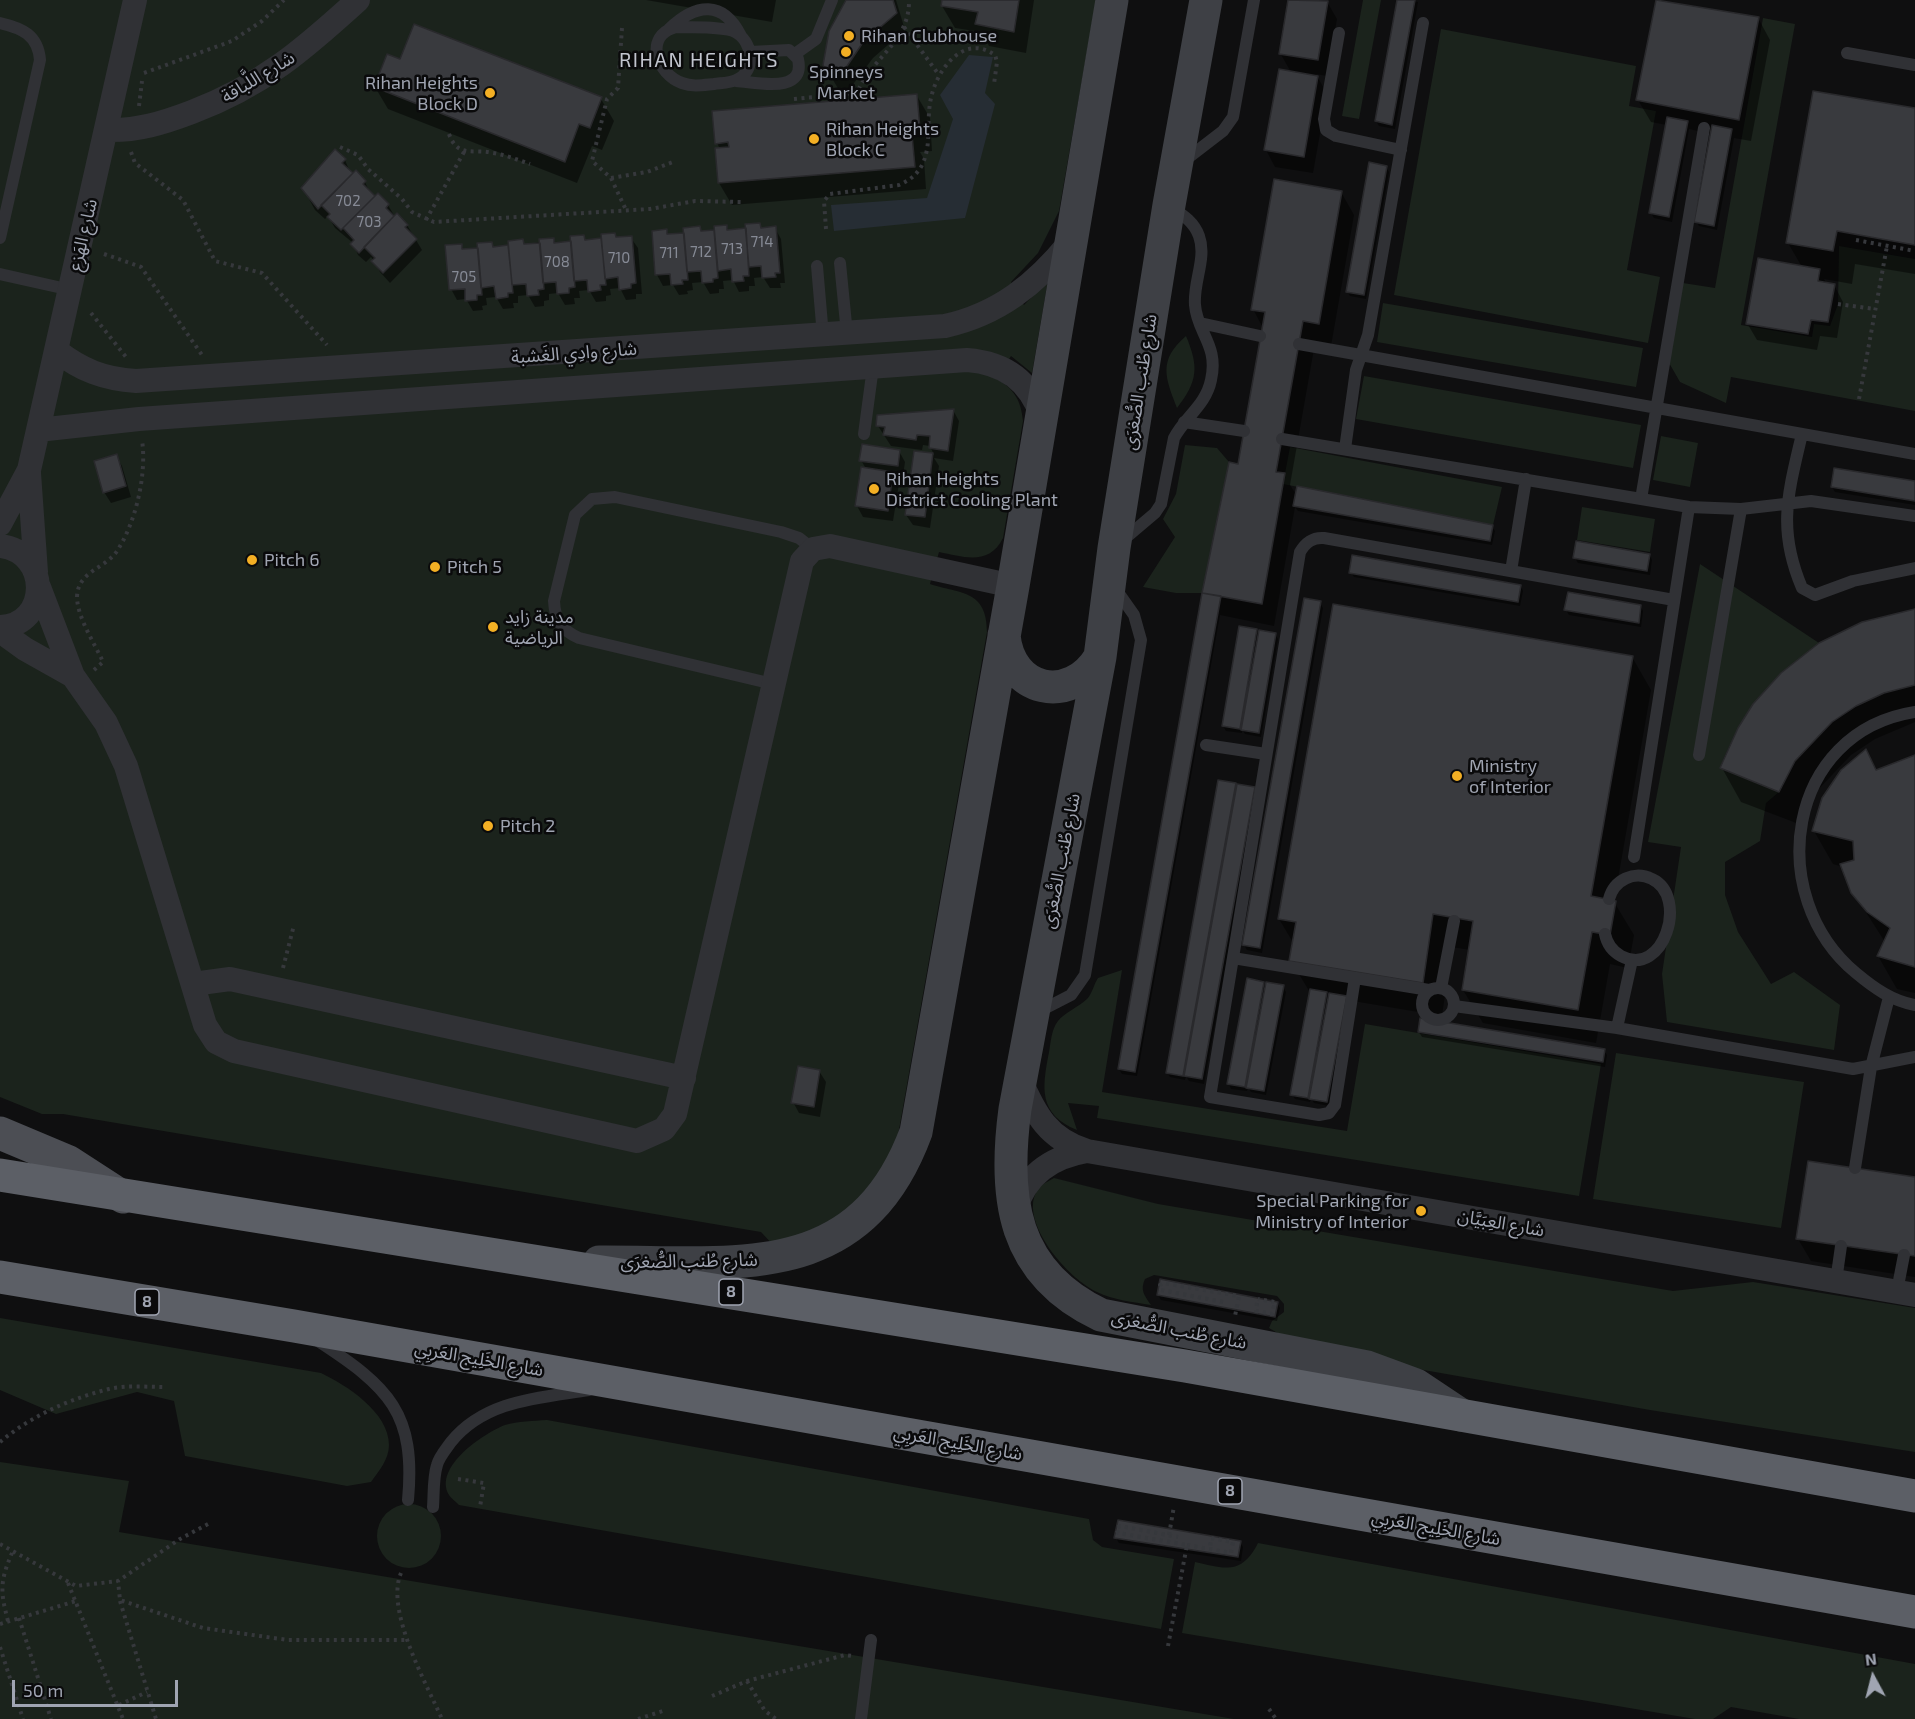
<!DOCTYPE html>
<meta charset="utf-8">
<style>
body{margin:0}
#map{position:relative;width:1915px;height:1719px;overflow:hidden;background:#0f0f10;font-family:"Exo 2",sans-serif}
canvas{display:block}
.north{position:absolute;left:1843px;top:1647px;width:60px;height:60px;-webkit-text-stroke:4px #0a0a0b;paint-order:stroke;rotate:353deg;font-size:16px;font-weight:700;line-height:24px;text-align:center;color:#a0a5b2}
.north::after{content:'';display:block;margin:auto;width:21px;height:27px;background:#a0a5b2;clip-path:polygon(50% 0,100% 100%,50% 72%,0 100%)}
.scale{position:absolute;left:12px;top:1680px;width:166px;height:27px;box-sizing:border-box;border:3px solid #a0a5b2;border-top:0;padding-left:8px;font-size:18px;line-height:21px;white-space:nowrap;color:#a0a5b2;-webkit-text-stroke:4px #0a0a0b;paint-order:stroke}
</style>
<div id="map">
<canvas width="1915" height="1719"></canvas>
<div class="north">N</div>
<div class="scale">50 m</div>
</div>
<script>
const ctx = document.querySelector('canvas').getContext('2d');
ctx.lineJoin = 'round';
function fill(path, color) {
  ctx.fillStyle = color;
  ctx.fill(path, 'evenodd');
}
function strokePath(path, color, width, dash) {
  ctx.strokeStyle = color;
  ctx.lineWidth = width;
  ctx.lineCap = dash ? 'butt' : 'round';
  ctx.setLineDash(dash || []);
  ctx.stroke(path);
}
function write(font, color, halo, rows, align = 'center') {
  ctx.font = font + ' "Exo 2","Noto Sans Arabic",sans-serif';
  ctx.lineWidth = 5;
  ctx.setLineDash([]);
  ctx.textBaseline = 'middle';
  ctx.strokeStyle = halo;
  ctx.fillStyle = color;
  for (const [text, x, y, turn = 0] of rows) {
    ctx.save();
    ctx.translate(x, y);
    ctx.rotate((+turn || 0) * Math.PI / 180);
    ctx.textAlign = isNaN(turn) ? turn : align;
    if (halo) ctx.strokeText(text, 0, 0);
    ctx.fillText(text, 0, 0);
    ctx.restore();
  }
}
const green = new Path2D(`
 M0 0H1096L1059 211 1038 253 1011 282 1024 305 1048 280 1032 373 1011 356 997 379C1014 389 1021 400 1023 421L1003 538C989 566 964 557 939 552L930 584C961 594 987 590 987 632L897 1141 860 1207 775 1247 761 1232 63 1114H42L0 1097Z
 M1363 0H1381L1359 119 1342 116Z
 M1763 18 1795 24 1741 325 1812 337 1814 324 1830 326 1838 304 1839 246 1915 259V411L1731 377 1726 403 1680 382 1668 361 1683 283 1715 288Z
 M1441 29 1636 66 1629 106 1656 111 1627 270 1660 277 1648 343 1394 295Z
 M1383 303 1643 348 1636 387 1377 342Z
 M1186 336C1199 367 1198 381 1177 408 1165 377 1158 360 1186 336Z
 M1364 376 1641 425 1633 468 1356 419Z
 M1661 436 1698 443 1690 487 1653 480Z
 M1185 445 1217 448 1229 462 1202 593H1176L1143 587 1175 537 1163 519 1176 494Z
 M1290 447 1502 487 1493 525 1283 484Z
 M1582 507 1655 519 1650 552 1577 540Z
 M1700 564 1819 643C1772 680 1742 711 1720 768L1779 792 1766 803 1760 841 1725 862V895L1738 932 1771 984 1794 972 1840 1005 1834 1050 1667 1022 1662 974 1681 847 1648 842Z
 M1122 970 1102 1092 1347 1131 1365 1024 1601 1064 1579 1196 1097 1118 1099 1106 1068 1103 1077 1130C1038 1114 1042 1088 1049 1052 1051 1042 1051 1030 1058 1021 1065 1012 1079 1007 1087 999 1092 994 1094 984 1098 978Z
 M1616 1053 1804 1082 1781 1228 1593 1199Z
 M1054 1178 1158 1204 1673 1291 1753 1282 1915 1308V1452L1650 1410 1305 1349 1269 1328 1272 1321 1284 1312V1304L1277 1296 1154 1275 1145 1279C1140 1290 1144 1295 1151 1305 1133 1302 1113 1300 1097 1292 1070 1279 1031 1235 1033 1204 1033 1199 1036 1192 1038 1187Z
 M0 1318 321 1373C346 1385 389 1412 389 1445 389 1459 379 1471 371 1482L347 1486 185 1456 174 1401 137 1392 56 1414 0 1390Z
 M547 1420 1089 1519 1093 1540 1102 1547 1174 1559 1161 1629 459 1505C456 1502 451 1498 449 1495 433 1467 484 1433 505 1425 518 1421 533 1421 547 1420Z
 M0 1462 129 1481 119 1532 1234 1719H0Z
 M377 1536a32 32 0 1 1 64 0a32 32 0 1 1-64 0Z
 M1258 1543 1915 1664V1719H1799L1731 1707 1713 1719H1695L1182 1633 1195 1562C1225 1569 1242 1575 1258 1543Z`);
const water = new Path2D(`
 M969 55 993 57 985 93 995 104 965 218 834 231 831 205 927 198 953 119 940 95Z`);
const shadow = new Path2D(`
 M646 0H776L772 22Z
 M848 0H896L905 30 873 58 848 91 839 90 824 65Z
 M943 0H1034L1026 53 989 46 981 32 955 28 942 6Z
 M1290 0H1326L1337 19 1327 76 1316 74 1327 94 1313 173 1275 167 1266 150 1291 72 1280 53Z
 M1399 0 1418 2 1395 129 1379 126 1376 121Z
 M1657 0 1758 18 1770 40 1751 141 1734 138 1717 230 1699 226 1696 221 1712 134 1689 129 1672 222 1654 218 1651 213 1667 125 1651 122 1638 100Z
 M401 61 601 99 614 121 602 150 592 146 577 183 388 109 375 87Z
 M917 96 930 118 932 151 920 152 924 159 926 189 732 205 719 183 720 149 717 143Z
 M1915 110V274L1855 264 1852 284 1824 279 1827 284 1834 285 1843 302 1837 338 1820 336 1817 350 1757 340 1747 323 1802 267 1788 243Z
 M335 151 345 160 350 172 365 182 370 193 388 205 395 217 407 225 422 250 390 283 380 272 374 261 371 257 366 262 358 255 353 243 335 228 328 216 325 219 315 210 303 188Z
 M1386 167 1389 172 1366 299 1350 296 1347 291Z
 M1341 192 1354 215 1331 346 1315 343 1290 485 1297 496 1492 527 1495 531 1492 545 1298 511 1295 507 1274 626 1220 615 1137 1076 1122 1074 1119 1069 1239 465 1263 328 1253 309Z
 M759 224 762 229 775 228 781 239 785 283H780L781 288H770L763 277 754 278 755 286H749V291L739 292 733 280 723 281 724 289H719V293L710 294 703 282 692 283 693 290 687 291 688 294 679 295 673 285 663 286 657 275 666 231 669 235 685 234 700 228 702 232 716 231 726 226 729 231 747 229Z
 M584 236 586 241 631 238 638 248 642 294H636V299L626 300 620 288 610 289 611 295 606 296V301L596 302 589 290 579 291 580 298H574L575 304 565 305 558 293 549 294V300L544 301V306L535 307 528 295 518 296V303H513L514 308 503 309 496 297 486 298 487 305 482 306 483 310 473 311 466 299 457 300 451 289 461 245 464 250 479 249 491 244 494 248 510 247 523 241 525 245 553 239 556 244 572 242Z
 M953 410 959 421 953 461 934 458 939 466 930 528 913 525 906 515 915 452 934 455 930 446 923 445 922 450 891 446 878 426Z
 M899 451 905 462 903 476 893 475 899 484 893 521 863 517 857 506 866 469 861 460Z
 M116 456 122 466 131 497 111 503 104 492Z
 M1915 483V505L1835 492 1832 487Z
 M1650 555 1652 560 1650 575 1578 563 1575 558Z
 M1351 572 1521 586 1523 591 1520 606 1354 577Z
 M1320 603 1323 608 1262 953 1247 950 1244 945Z
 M1641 607 1643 611 1641 627 1569 615 1566 610Z
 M1915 610V722L1875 739 1851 755 1814 794 1799 824 1741 802 1722 768 1862 623Z
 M1256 630 1259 636 1275 634 1278 639 1261 737 1245 734 1242 729V733L1226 731 1223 726Z
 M1632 657 1651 690 1614 902 1634 935 1628 968 1610 964 1596 1043 1483 1023 1463 990 1470 950 1452 947 1442 1016 1347 1000 1329 1106 1314 1103 1311 1098 1310 1102 1295 1099 1292 1094 1311 994 1291 961 1294 944 1279 919Z
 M1866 751 1877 771 1915 757V993L1897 989 1878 956 1885 942 1853 892 1843 867 1833 864 1814 831Z
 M1235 785 1238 790 1254 789 1257 794 1204 1084 1189 1081 1186 1076 1185 1080 1170 1077 1167 1072Z
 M1263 983 1266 988 1283 987 1286 992 1266 1095 1251 1092 1248 1087 1247 1091 1231 1089 1229 1084Z
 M1419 1032 1604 1051 1607 1055 1605 1067 1422 1037Z
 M819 1071 826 1082 820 1117 799 1113 793 1102Z
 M1915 1178V1277L1811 1261 1798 1239Z
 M1158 1295 1277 1303 1280 1308 1277 1321 1161 1300Z
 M1116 1538 1240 1542 1243 1547 1241 1561 1119 1543Z`);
const building = new Path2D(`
 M846 0H893L897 13 864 41 843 72 833 76 828 74 823 65 829 31Z
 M942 0H1019L1014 32 975 24 978 12 941 6Z
 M1288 0 1328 1 1318 60 1279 54Z
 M1397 0H1415L1392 125 1375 121Z
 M1656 0 1759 17 1739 120 1636 100Z
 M414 24 602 97 590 128 579 124 565 162 374 87 387 54 400 59Z
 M1279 69 1318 76 1304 157 1264 150Z
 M1813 91 1915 108V245L1837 231 1833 251 1786 243Z
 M917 94 920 129 904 130V136L912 135 915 167 718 183 715 148 729 147 728 142 715 144 712 111Z
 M1667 117 1688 121 1669 217 1649 213Z
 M1712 125 1732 129 1714 226 1694 222Z
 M335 149 346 159 342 163 353 173 318 209 301 188Z
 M1369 162 1387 166 1364 295 1346 292Z
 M356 170 366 181 363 184 375 196 341 230 327 217 330 214 321 205Z
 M1274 179 1342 191 1319 324 1303 321 1276 472 1285 473 1262 604 1202 593 1229 462 1238 464 1265 312 1251 310Z
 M378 193 389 204 386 208 394 216 359 253 350 244 354 240 343 228Z
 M397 213 408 225 405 227 417 239 383 273 371 261 375 258 364 247Z
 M760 223 761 228 776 226 780 273H775L776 277 762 278 761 266 749 267 745 224Z
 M727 225V230L746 228 749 276H743L744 281 732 282 731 269 718 271 714 226Z
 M700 226 701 231 714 230 718 278 713 279V282L702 283 701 271 687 272 683 228Z
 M667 229V234L684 233 688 280H682L683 284 671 285 670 274 655 275 652 231Z
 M615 233 616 237 632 236 636 283 631 284V288L619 290 618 277 605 279 601 234Z
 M584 235 585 240 601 238 606 285H600L601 290 588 292 587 280 574 281 570 236Z
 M554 238V243L571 241 575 287 569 288V293L557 294 556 282 543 283 539 239Z
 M523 239 524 244 540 243 544 289 538 290 539 295 527 296 526 284 512 285 508 241Z
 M492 242 493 247 508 245 513 293H508V297L496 299 494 286 481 288 477 243Z
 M462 244V249L478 248 482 295H477V300L465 301V289L449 290 445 245Z
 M1758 258 1820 269 1818 281 1835 284 1828 322 1811 320 1808 334 1746 324Z
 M954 409 948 451 929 448 930 436 917 435 916 440 883 435 885 427 876 426 877 415Z
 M862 444 900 450 898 466 859 461Z
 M914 451 933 453 925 517 905 515Z
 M117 454 126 486 103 493 94 461Z
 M861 467 893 472 888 511 855 506Z
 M1834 468 1915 481V501L1831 487Z
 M1297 486 1493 525 1490 541 1293 506Z
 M1576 541 1650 554 1647 571 1573 558Z
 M1352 555 1521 585 1518 602 1349 573Z
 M1568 592 1641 605 1639 623 1564 610Z
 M1202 593 1221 596 1135 1072 1118 1069Z
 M1304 598 1321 601 1260 948 1242 945Z
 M1333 604 1633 656 1591 896 1616 901 1610 935 1592 932 1578 1010 1462 990 1473 921 1433 914 1423 983 1289 961 1296 922 1278 919Z
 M1915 609V685L1884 693 1856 706 1832 722 1795 761 1779 792 1720 768 1738 728 1753 704 1781 673 1819 643 1862 622Z
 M1239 626 1257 629 1240 729 1222 726Z
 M1259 630 1276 633 1259 733 1241 730Z
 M1866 749 1876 770 1915 755V967L1877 956 1890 928 1867 912 1851 893 1840 864 1854 860 1853 841 1812 831 1822 798 1841 770Z
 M1218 780 1236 783 1183 1076 1166 1073Z
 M1237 784 1255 787 1202 1079 1184 1076Z
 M1247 978 1264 982 1245 1087 1227 1084Z
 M1266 982 1284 985 1264 1091 1246 1088Z
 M1310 989 1327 992 1308 1098 1290 1095Z
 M1329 993 1347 996 1327 1102 1309 1099Z
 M1420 1018 1605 1049 1603 1062 1418 1032Z
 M798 1066 820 1070 814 1107 791 1103Z
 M1808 1161 1915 1177V1256L1796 1239Z
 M1160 1279 1278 1302 1275 1317 1157 1295Z
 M1118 1520 1241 1541 1238 1557 1114 1538Z`);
const path = new Path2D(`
 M904 27 939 75
 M622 28 618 88 607 99 592 161 611 178 626 210
 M144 73 232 41 262 21 284 0
 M794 99 857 93C871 58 910 42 909 0
 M139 106 142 81
 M449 134C458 159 474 148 493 153 506 155 518 160 530 164
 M340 147 358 155 368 169 402 199 412 212 434 222 650 209 695 201 741 202
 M131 152 135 163 183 200 215 261 262 273 327 345
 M611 178 647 172 673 162
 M426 220 464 152
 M826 229 824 201 830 194 899 185C910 180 918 174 923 163 932 142 926 120 931 98 937 69 964 33 995 55L997 62 994 84
 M1856 240 1915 251
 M104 254 141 267 202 355
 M1838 304 1875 309
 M91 313 126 357
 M1859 399 1887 246
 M94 670 103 662C95 644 78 619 77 598 77 571 105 569 117 551 136 522 147 474 142 440
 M283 968 294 925
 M1223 1302 1161 1290 1160 1285 1163 1283 1239 1296 1235 1316
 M1257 1303 1256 1311 1272 1314 1275 1302 1258 1299
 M0 1442C31 1416 69 1399 109 1389 126 1385 147 1387 165 1387
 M458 1479 484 1483 480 1507
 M208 1524 180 1539 118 1581 120 1600 203 1628 288 1640H409
 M1169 1535 1174 1506
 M0 1544 76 1586 118 1581
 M1187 1545 1231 1553 1233 1542 1211 1538 1210 1547
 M401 1573C385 1610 426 1683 442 1719
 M68 1583 123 1719
 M120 1601 156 1719
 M19 1618 51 1719
 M8 1621C0 1591 0 1581 12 1553
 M0 1624 76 1601
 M1168 1646 1187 1545 1118 1533 1116 1528 1120 1526 1178 1537
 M0 1647 23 1719
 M747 1681 765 1711 776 1719
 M712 1696 747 1681 845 1655 852 1656
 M119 1705 147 1692
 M1269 1709 1276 1719
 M638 1719 666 1710`);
const lane = new Path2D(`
 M0 23C22 28 38 35 40 60L0 238
 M676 27C691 28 723 26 735 32 753 41 757 72 736 80 730 83 721 83 714 84 703 85 693 87 682 83 657 74 643 36 676 27Z
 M669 29C696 3 723 0 741 36
 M1339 33 1324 119 1326 130 1336 136 1401 150
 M1847 53 1915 65
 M795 54 816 39 832 0
 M736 81C756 82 806 95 798 59L789 50 750 52
 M1184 161 1223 131 1233 117 1254 0
 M840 263 847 334
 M817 266 823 336
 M0 274 71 290
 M1200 323 1260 336
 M1299 344 1915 454
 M1184 422 1244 431
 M864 434 873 367
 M1802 434C1788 494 1777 529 1802 588L1815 595 1853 581 1915 568
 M1282 439 1689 507 1741 509 1811 501 1915 516
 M1345 449 1356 370 1368 335 1423 23
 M1641 499 1704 128
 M1122 541 1155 513 1161 504 1174 438C1185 417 1206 405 1211 380 1219 345 1197 333 1195 305 1193 282 1207 258 1199 236 1194 222 1183 215 1171 207
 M1511 571 1526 479
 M773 684 579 638C561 630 555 620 554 601L575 515 592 499 615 497 781 532 799 538 813 549
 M1915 712C1786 732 1763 896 1856 973 1874 988 1892 1001 1915 1005
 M1206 745 1266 754
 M1699 755 1741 509
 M1634 857 1689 507
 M1605 934C1607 944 1612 951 1621 956 1664 979 1689 896 1652 879 1634 870 1614 880 1609 899
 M1233 958 1429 990
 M1355 978 1335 1105 1329 1113 1319 1115 1210 1097 1300 552C1306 542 1313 537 1324 538L1674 600
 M1422 1004a16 16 0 1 1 32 0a16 16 0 1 1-32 0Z
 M1441 988 1454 921
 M1454 1006 1617 1028 1853 1069 1915 1057
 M1036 1013 1071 995 1085 975 1141 640 1134 615 1115 588
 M1617 1028 1632 960
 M1855 1168 1871 1067 1889 997
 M1836 1281 1841 1246
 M1897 1291 1904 1255
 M318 1341C389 1387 416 1413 408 1500
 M433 1507C434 1493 433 1478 437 1465 439 1457 446 1449 451 1442 485 1400 539 1398 589 1390
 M861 1719 871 1640`);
const street = new Path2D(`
 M107 130C137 131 163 123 192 112 263 85 303 50 358 0
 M57 351C81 370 104 379 136 381L945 326C999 314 1036 284 1070 242
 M38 430 139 419 967 360C1005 363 1030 381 1042 417
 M29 473 36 572
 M0 524 29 470 135 0
 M0 546C51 552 50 625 0 627
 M39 587 73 676 106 723 126 766 205 1025 216 1042 234 1051 637 1141 664 1129 675 1114 802 561 813 549 830 546 1013 586
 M0 631 25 649 73 676
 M193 984 230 979 684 1078
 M1020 1079C1035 1114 1048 1139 1087 1151L1915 1295
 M1015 1210C1026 1174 1052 1157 1087 1151`);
const secondary = new Path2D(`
 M1206 0 1169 205 1114 548 1100 657 1015 1109C1003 1198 1012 1273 1101 1315L1367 1367 1416 1385 1461 1415
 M1004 635C1009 692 1070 706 1100 657
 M599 1262C734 1261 859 1286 916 1132L1013 586 1112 0`);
const primary = new Path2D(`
 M0 1133 69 1162 123 1197`);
const highway = new Path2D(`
 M0 1175 1185 1366 1915 1496
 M0 1277 294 1326 1915 1612`);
const markers = [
 [849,36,6,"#f3af24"],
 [846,52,6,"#f3af24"],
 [490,93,6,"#f3af24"],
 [814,139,6,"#f3af24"],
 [874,489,6,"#f3af24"],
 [252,560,6,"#f3af24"],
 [435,567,6,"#f3af24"],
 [493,627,6,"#f3af24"],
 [1457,776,6,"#f3af24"],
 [488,826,6,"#f3af24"],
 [1421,1211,6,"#f3af24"]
];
const numberNames = [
 ["702",348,201],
 ["703",369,222],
 ["714",762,242],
 ["713",732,249],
 ["712",701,252],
 ["711",669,253],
 ["710",619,258],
 ["708",557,262],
 ["705",464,277]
];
const shields = [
 [731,1292,24],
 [147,1302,24],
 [1230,1491,24]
];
const shieldNames = [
 ["8",731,1292],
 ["8",147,1302],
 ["8",1230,1491]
];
const poiNames = [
 ["Rihan Clubhouse",861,36],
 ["Spinneys",846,72,"center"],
 ["Market",846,93,"center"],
 ["Rihan Heights",478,83,"right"],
 ["Block D",478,104,"right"],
 ["Rihan Heights",826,129],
 ["Block C",826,150],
 ["Rihan Heights",886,479],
 ["District Cooling Plant",886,500],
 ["Pitch 6",264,560],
 ["Pitch 5",447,567],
 ["مدينة زايد",505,617],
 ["الرياضية",505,638],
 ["Ministry",1469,766],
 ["of Interior",1469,787],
 ["Pitch 2",500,826],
 ["Special Parking for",1409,1201,"right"],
 ["Ministry of Interior",1409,1222,"right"]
];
const streetNames = [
 ["شارع اللَّباقة",258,77,-31],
 ["شارع الهَزع",83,235,-77],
 ["شارع وادِي الغَشبة",574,353,-4],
 ["شارع طُنب الصُّغرَى",1140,382,-81],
 ["شارع طُنب الصُّغرَى",1061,861,-79],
 ["شارع العِبَيَّان",1501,1223,10],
 ["شارع طُنب الصُّغرَى",689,1261,-1],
 ["شارع طُنب الصُّغرَى",1179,1330,11],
 ["شارع الخَلِيج العَربِي",479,1359,10],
 ["شارع الخَلِيج العَربِي",958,1443,10],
 ["شارع الخَلِيج العَربِي",1436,1528,10]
];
const neighbourhoodNames = [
 ["RIHAN HEIGHTS",699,60]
];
fill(green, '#1b231c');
fill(water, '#262d34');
fill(shadow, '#0007');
fill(building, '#393a3e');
strokePath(building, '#29292c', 1.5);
strokePath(path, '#36383c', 4, [3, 4.5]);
strokePath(lane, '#303135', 12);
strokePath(street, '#303135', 24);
strokePath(secondary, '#3e4045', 33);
strokePath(primary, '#4c4e54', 33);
strokePath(highway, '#5c5f66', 33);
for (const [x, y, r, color] of markers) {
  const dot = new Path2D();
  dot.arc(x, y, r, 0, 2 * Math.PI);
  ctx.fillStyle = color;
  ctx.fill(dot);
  strokePath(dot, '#0a0a0b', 2);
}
write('15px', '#868a95', null, numberNames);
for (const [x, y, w] of shields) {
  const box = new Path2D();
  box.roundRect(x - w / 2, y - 13, w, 26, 4.5);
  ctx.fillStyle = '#0a0a0b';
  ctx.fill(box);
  strokePath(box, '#a0a5b2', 1.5);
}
write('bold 16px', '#a0a5b2', null, shieldNames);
write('18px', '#a0a5b2', '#0a0a0b', poiNames, 'left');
write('18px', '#a0a5b2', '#0a0a0b', streetNames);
ctx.letterSpacing = '1.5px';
write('20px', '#c1c4ce', '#0a0a0b', neighbourhoodNames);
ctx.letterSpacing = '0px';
</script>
